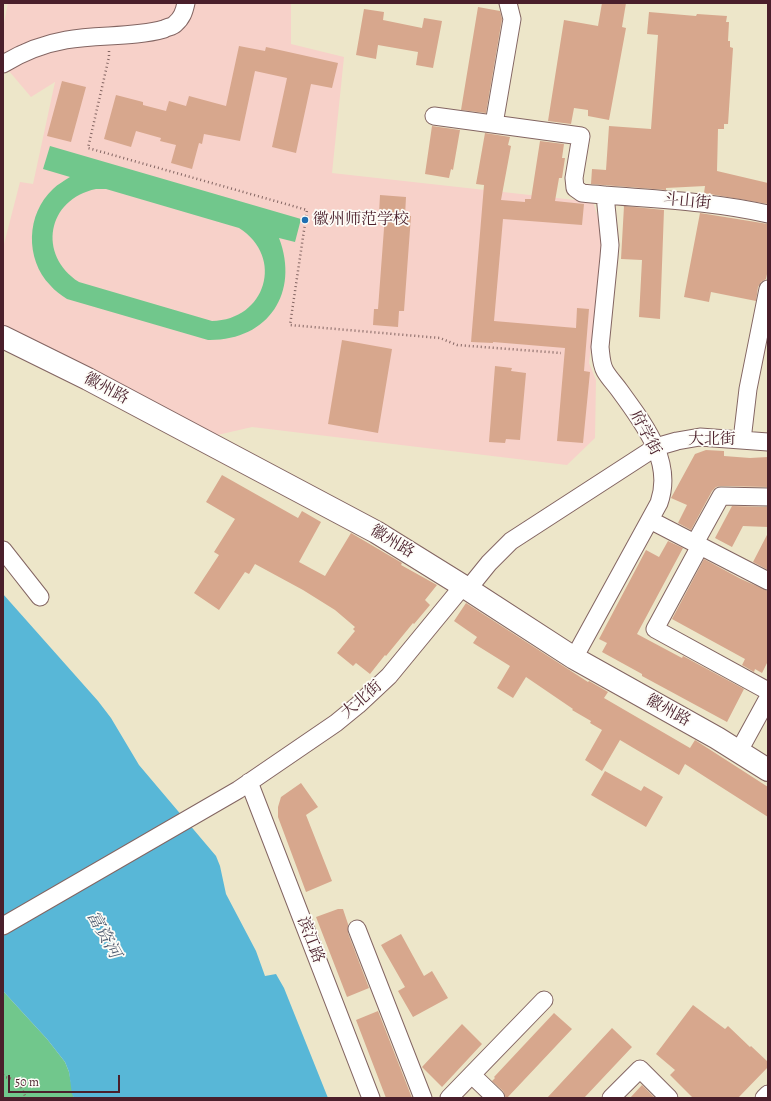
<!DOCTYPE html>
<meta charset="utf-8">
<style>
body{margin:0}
#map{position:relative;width:771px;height:1101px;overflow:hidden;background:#ede6c9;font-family:Alegreya,serif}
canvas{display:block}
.frame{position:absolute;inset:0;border:4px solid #4a1f2b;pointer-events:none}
.scale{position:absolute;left:8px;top:1075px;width:112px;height:18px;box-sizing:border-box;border:2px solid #4a1f2b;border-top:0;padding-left:5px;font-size:12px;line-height:14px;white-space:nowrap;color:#4a1f2b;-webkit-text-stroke:3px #fdfcf7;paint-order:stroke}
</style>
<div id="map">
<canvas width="771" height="1101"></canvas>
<div class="frame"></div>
<div class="scale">50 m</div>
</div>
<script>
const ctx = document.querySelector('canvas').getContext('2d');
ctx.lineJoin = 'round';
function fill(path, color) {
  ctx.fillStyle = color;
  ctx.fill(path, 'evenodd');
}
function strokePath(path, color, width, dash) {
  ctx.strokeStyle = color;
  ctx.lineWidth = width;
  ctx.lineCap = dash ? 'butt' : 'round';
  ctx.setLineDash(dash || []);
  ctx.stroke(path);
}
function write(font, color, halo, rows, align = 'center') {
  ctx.font = font + ' Alegreya,"Noto Serif SC",serif';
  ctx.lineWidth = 3.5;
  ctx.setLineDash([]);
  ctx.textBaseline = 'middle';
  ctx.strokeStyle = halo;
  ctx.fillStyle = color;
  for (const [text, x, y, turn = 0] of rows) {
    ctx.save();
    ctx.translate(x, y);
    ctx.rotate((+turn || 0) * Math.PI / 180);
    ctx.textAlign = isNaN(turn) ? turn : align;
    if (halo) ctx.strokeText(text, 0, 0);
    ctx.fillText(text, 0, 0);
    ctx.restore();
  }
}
const built = new Path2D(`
 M8 3H291V44L344 57 332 173 593 202 605 238 589 363 596 380 595 438 567 465 252 427 213 436 3 331V248L20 182 33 184 55 82 31 97 3 64V28Z`);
const green = new Path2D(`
 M50 146 301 219 295 242 279 238C300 293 268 341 208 340L67 299C61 295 55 291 50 285 25 259 26 214 53 189 58 184 64 181 70 177L43 169ZM96 189H106L239 228C285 257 266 320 212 321L79 282C37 255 47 199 96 189Z
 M3 991 47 1039 65 1062 69 1072 74 1098H3Z`);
const water = new Path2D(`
 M3 594 98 701 111 718 139 765 216 856 220 866 226 894 256 951 265 976 276 974 284 988 328 1098H74L72 1094 69 1072 65 1062 47 1039 3 991Z`);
const building = new Path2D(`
 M602 3H626L622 27 626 28 609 120 588 116V110L574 108 571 124 548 121 564 20 598 26Z
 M478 7 500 11 502 19 486 113 461 110Z
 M364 9 384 12 383 20 422 28 424 18 442 21 433 68 416 65 418 52 378 45 376 59 356 55Z
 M649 12 696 16 697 14 727 16 726 22H729L728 41H730V47L733 48 728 124H724V129H718L717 171 768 183V204L704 193 705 186 666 188V190L591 184 592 169 606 170 609 126 651 129 658 35 647 34Z
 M239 46 265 51 266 47 338 63 332 88 311 84 296 153 272 147 287 78 255 71 240 141 204 134 202 144 199 143 192 169 171 163 176 145 160 141 161 138 136 131 131 147 104 139 116 95 143 102V105L166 111 169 101 186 106 189 96 226 106Z
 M62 81 86 87 71 142 47 136Z
 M432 126 460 130 453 170 451 169 449 178 425 174Z
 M485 133 510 137 508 145 511 146 501 200 525 202V199H531L540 141 564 144 562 158H565L562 178H559L555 201 584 204 582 225 503 219 494 321 576 328 577 308 589 309 584 371 590 372 583 443 557 441 565 348 493 342V343L471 342 484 185 476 184Z
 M380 195 406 197 405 216H411L404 311H399L398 327 373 325 374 309H378L385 215 379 214Z
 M624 206 664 210 660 319 639 317 642 260 621 259Z
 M700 213 768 224V269L766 279 761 282 758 287 756 301 711 292 709 302 684 297Z
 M342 340 392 349 378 433 328 424Z
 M495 366 512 368 511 371 526 373 520 440 506 439 505 443 489 442Z
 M706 450 724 451V456L750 458 768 457V487L721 486 716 487 712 491 691 530 678 523 687 505 671 498 695 454Z
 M222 475 298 518 302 511 321 522 299 562 325 576 351 533 402 563 401 565 437 585 425 600 430 605 414 624 413 623 386 656 385 655 370 674 356 663 353 666 337 653 355 631 353 629 355 627 335 610 303 590 255 564 249 574 245 572 219 610 194 593 219 555 214 552 235 519 206 502Z
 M732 506 768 507V527L743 526 732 547 715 538Z
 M768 533V570L753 562Z
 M668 541 683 548 637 634 682 658 683 656 744 689 727 722 642 676V674L602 652 607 643 599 639 646 550 659 557Z
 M704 559 741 579 768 591V661L762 673 755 669 754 672 742 665 745 659 672 619Z
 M466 603 588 682 589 681 608 692 604 698 690 748 695 740 768 787V817L685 764 679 775 620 740 602 771 585 760 602 730 590 723 591 721 572 710 573 709 526 677 513 698 497 688 510 666 473 643 477 637 454 621Z
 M605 771 641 791 644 786 663 797 646 827 591 795Z
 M301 783 318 807 306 815 332 881 306 892 278 817V807L281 797Z
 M338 909H343L348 924V933L369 988 347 997 316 917Z
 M401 934 424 976 432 971 448 998 413 1017 398 991 405 987 381 945Z
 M693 1005 725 1029 728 1026 750 1047 751 1046 768 1062V1067L738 1098H693L670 1075 675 1070 656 1054Z
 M378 1011 412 1098H386L356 1020Z
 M554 1013 572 1029 507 1098H506L503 1091 492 1081 495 1078 494 1077Z
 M462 1024 482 1044 442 1087 422 1067Z
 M612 1028 632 1047 584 1098H547Z
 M642 1085 655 1098H630Z`);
const path = new Path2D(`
 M109 51V57L88 148 307 210 290 325 440 338 457 345 561 353
 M3 1075 5 1077 18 1080 26 1098`);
const minor = new Path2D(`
 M3 64C23 52 43 44 66 40 98 34 132 38 164 29 167 27 172 27 175 24 182 18 184 12 186 3
 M434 116 581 136 574 178 575 188 582 193C644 199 707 200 768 214
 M494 124 512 19 508 3
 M742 440 748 389 768 289
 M650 520 768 581
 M695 543 721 496 768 497
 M700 546 655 629 768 691
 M3 550 40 597
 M468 589 489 563 511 541 656 447 677 441 700 437 768 442
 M574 658 659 503C674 461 643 423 620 391 615 384 609 378 605 371 601 364 601 355 600 347L609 257 610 245 605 195
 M739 751 768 698
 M249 782 371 1098
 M3 926 238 790 336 723 358 705 389 676 463 586
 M357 929 423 1098
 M472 1075 496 1098
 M449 1098 544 1000
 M611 1098 640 1069 669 1098
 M764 1098 768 1094`);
const major = new Path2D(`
 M3 337 88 379 376 532 463 586 574 658 717 738 768 770`);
const markers = [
 [305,220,4,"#1f6fb2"]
];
const streetNames = [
 ["斗山街",687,202,5],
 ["徽州路",106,389,28],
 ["府学街",645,433,62],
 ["大北街",712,440],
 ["徽州路",392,542,31],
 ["大北街",362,700,-41],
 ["徽州路",668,711,29],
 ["滨江路",310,940,69]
];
const poiNames = [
 ["徽州师范学校",313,220]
];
const waterNames = [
 ["富资河",103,935,61]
];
fill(built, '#f7d1c9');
fill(green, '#71c78c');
fill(water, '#58b7d7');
fill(building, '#d7a78d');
strokePath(minor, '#836562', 19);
strokePath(major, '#836562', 24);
strokePath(path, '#836562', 2.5, [1, 3]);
strokePath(minor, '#fff', 17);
strokePath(major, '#fff', 22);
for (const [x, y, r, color] of markers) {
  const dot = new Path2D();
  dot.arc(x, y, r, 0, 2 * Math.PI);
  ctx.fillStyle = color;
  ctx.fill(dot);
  strokePath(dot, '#fdfcf7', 1.5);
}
write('16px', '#4a1f2b', '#fdfcf7', streetNames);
write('16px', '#4a1f2b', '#fdfcf7', poiNames, 'left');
write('italic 17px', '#505c70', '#fdfcf7', waterNames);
</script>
